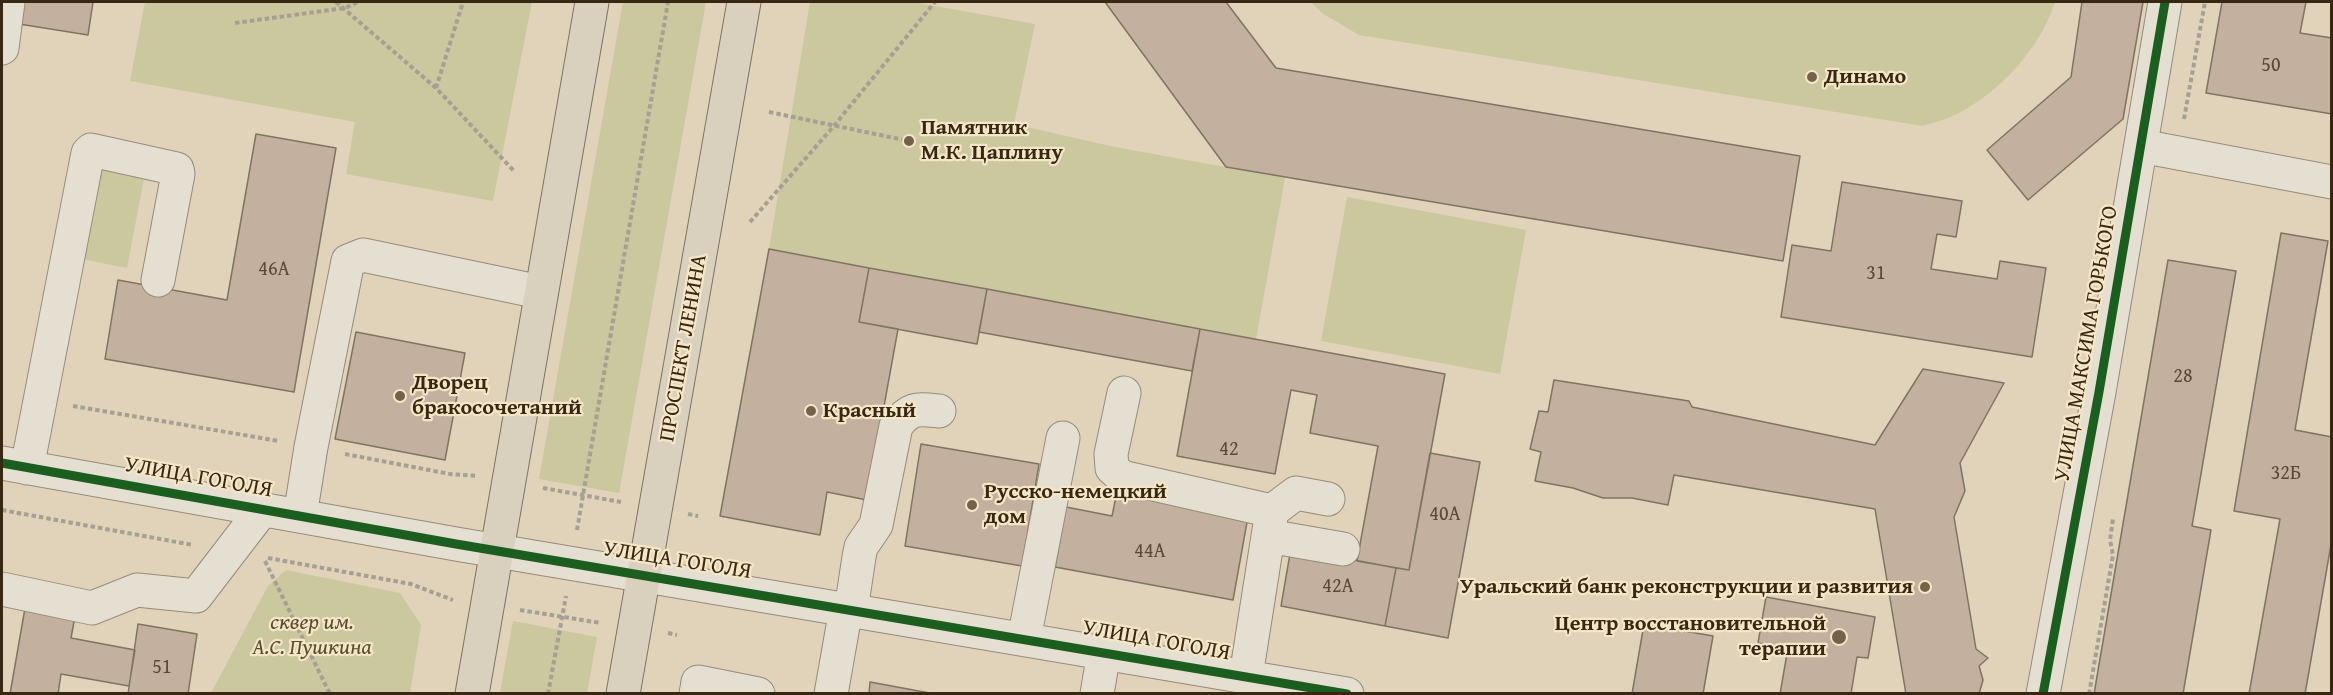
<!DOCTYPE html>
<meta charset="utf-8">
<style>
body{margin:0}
#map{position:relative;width:2333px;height:695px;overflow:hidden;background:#e0d3b9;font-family:"Gentium Book Plus",serif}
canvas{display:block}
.frame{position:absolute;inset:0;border:3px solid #382712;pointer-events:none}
</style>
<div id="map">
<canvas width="2333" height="695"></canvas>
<div class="frame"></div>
</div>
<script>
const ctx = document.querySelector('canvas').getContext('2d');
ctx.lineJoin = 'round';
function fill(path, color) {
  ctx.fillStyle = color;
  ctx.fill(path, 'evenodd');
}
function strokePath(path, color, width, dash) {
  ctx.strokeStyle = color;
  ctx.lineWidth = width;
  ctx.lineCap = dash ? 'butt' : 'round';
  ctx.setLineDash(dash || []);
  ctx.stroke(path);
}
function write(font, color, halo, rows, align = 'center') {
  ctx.font = font + ' "Gentium Book Plus",serif';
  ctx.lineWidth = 4.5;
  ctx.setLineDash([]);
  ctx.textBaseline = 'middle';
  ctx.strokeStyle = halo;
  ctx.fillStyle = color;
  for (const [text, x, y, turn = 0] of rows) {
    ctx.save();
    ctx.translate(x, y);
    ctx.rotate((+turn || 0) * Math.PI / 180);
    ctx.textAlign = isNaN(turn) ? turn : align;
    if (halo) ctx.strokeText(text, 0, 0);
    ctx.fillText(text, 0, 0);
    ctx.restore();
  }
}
const green = new Path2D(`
 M145 2H532L493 201 346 174 355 122 130 81Z
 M623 2H706L619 493 539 479Z
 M810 2H913L1035 24 1014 124 1110 146 1285 178 1256 339 769 249Z
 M1311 2H2055C2040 48 2002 90 1959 113 1948 119 1935 122 1923 126L1359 35 1322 13Z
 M101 164 145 173 127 268 82 259Z
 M1347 197 1526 230 1500 374 1321 341Z
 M286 570 400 593 421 625 410 693H211L268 586Z
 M513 621 597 637 587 693H500Z`);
const building = new Path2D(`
 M23 2H93L88 35 19 24Z
 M1105 2H1226L1276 68 1800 156 1783 261 1226 167Z
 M2082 2H2143L2123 119 2028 200 1987 150 2071 77Z
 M2222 2H2306L2300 33 2332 38V114L2206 93Z
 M256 134 336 148 294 392 105 359 118 280 227 300Z
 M1842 182 1962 201 1956 237 1937 234 1931 269 1997 279 2000 261 2046 268 2032 357 1781 317 1792 245 1831 251Z
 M2281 233 2328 241 2295 430 2332 437V539L2305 694H2249L2280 519 2234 511Z
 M769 249 869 268 859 322 898 329 867 500 827 492 820 535 720 516Z
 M2168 260 2236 271 2192 526 2211 530 2183 694H2094Z
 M869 268 987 289 977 344 859 322Z
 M987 289 1200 329 1192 371 979 332Z
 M1200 329 1445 374 1409 570 1357 561 1378 446 1310 433 1317 395 1291 390 1275 474 1177 456Z
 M356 332 465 353 445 460 335 439Z
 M1923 369 2004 383 1960 463 1965 491 1954 517 1976 649 1988 658 1979 666 1983 680 1979 694H1906L1875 509 1674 475 1668 505 1632 498H1603L1573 488 1535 481 1541 452 1530 449 1539 411 1548 412 1554 380 1689 401 1692 407 1875 445Z
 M921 444 1039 464 1022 566 905 546Z
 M1430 453 1480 462 1448 638 1385 626 1396 568 1409 570Z
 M1118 487 1249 511 1233 600 1055 567 1066 507 1112 516Z
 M1291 548 1396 568 1385 626 1281 606Z
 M28 591 78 600 71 638 135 650 129 686 61 674 58 694H10Z
 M1766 597 1875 617 1868 658 1857 657 1851 694H1780L1788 648 1758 643Z
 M138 624 197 634 188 694H128Z
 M1644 624 1713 636 1703 694H1632Z
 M870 682 935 694H869Z`);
const path = new Path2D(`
 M336 2 436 88 514 171
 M235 23 345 8 358 2
 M436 88 463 2
 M769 112 909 141
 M2184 119 2205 2
 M750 222 833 127 935 2
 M73 406 279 441
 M345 454 450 474 477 476
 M543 488 621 502
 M2 510 193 545
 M688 514 698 516
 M577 530 668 2
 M268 558 411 584 453 600
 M265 561 330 694
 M520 610 601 623
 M668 633 677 635
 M548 694 566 596
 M2089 694 2113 555 2110 540 2113 519`);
const minor = new Path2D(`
 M2 48 8 2
 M2141 146 2332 182
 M1124 393 1111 454 1112 468 1122 477 1272 511 1246 676
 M2 463 456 544 1347 694
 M27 468 88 153 91 150 177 169 178 174 158 280
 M1272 511 1296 493 1328 499
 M300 516 311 447 348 261 363 255 540 292
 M1268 536 1343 549
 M2 589 92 608 137 590 196 596 262 510
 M851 610 859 557 861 547 876 525 896 426C910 407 917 409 939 411
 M1024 639 1063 438
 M696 694 698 682 758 694
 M831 694 846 609
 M1097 694 1104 652
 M2043 694 2099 392 2165 2`);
const major = new Path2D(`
 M472 694 592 2
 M623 694 744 2`);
const cycleway = new Path2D(`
 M2 463 456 544 1347 694
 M2043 694 2099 392 2165 2`);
const markers = [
 [1812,77,6,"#73634c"],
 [909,141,6,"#73634c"],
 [400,396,6,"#73634c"],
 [811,411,6,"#73634c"],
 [972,505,6,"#73634c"],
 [1925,587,6,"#73634c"],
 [1839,637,8,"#73634c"]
];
const numberNames = [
 ["50",2271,66],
 ["46А",274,270],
 ["31",1876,274],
 ["28",2183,377],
 ["42",1229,450],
 ["32Б",2286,474],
 ["40А",1445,515],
 ["44А",1150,552],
 ["42А",1338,587],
 ["51",162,668]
];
const poiNames = [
 ["Динамо",1824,77],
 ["Памятник",921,128],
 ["М.К. Цаплину",921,153],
 ["Дворец",412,383],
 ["бракосочетаний",412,408],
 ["Красный",823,411],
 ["Русско-немецкий",984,492],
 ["дом",984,517],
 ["Уральский банк реконструкции и развития",1913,587,"right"],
 ["Центр восстановительной",1826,624,"right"],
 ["терапии",1826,649,"right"]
];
const streetNames = [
 ["УЛИЦА МАКСИМА ГОРЬКОГО",2087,344,-80],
 ["ПРОСПЕКТ ЛЕНИНА",684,348,-80],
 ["УЛИЦА ГОГОЛЯ",198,478,10],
 ["УЛИЦА ГОГОЛЯ",677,561,9],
 ["УЛИЦА ГОГОЛЯ",1156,641,10]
];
const parkNames = [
 ["сквер им.",312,623],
 ["А.С. Пушкина",312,648]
];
fill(green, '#cbc79e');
fill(building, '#c4b09f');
strokePath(building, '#7d7464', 1.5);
strokePath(minor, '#958b7a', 35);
strokePath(major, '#7d7464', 35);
strokePath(path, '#a59f94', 4, [4.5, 3]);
strokePath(minor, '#e5dfd2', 33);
strokePath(major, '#d9d0bd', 33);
strokePath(cycleway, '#1b5e20', 9);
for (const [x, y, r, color] of markers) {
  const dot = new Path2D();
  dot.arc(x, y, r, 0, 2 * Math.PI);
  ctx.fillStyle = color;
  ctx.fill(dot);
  strokePath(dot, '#f5e6c7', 2);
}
write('20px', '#5b4935', null, numberNames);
write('bold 22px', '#382712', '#f5e6c7', poiNames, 'left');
write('22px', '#382712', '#f5e6c7', streetNames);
write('italic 22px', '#584d2f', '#f5e6c7', parkNames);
</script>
